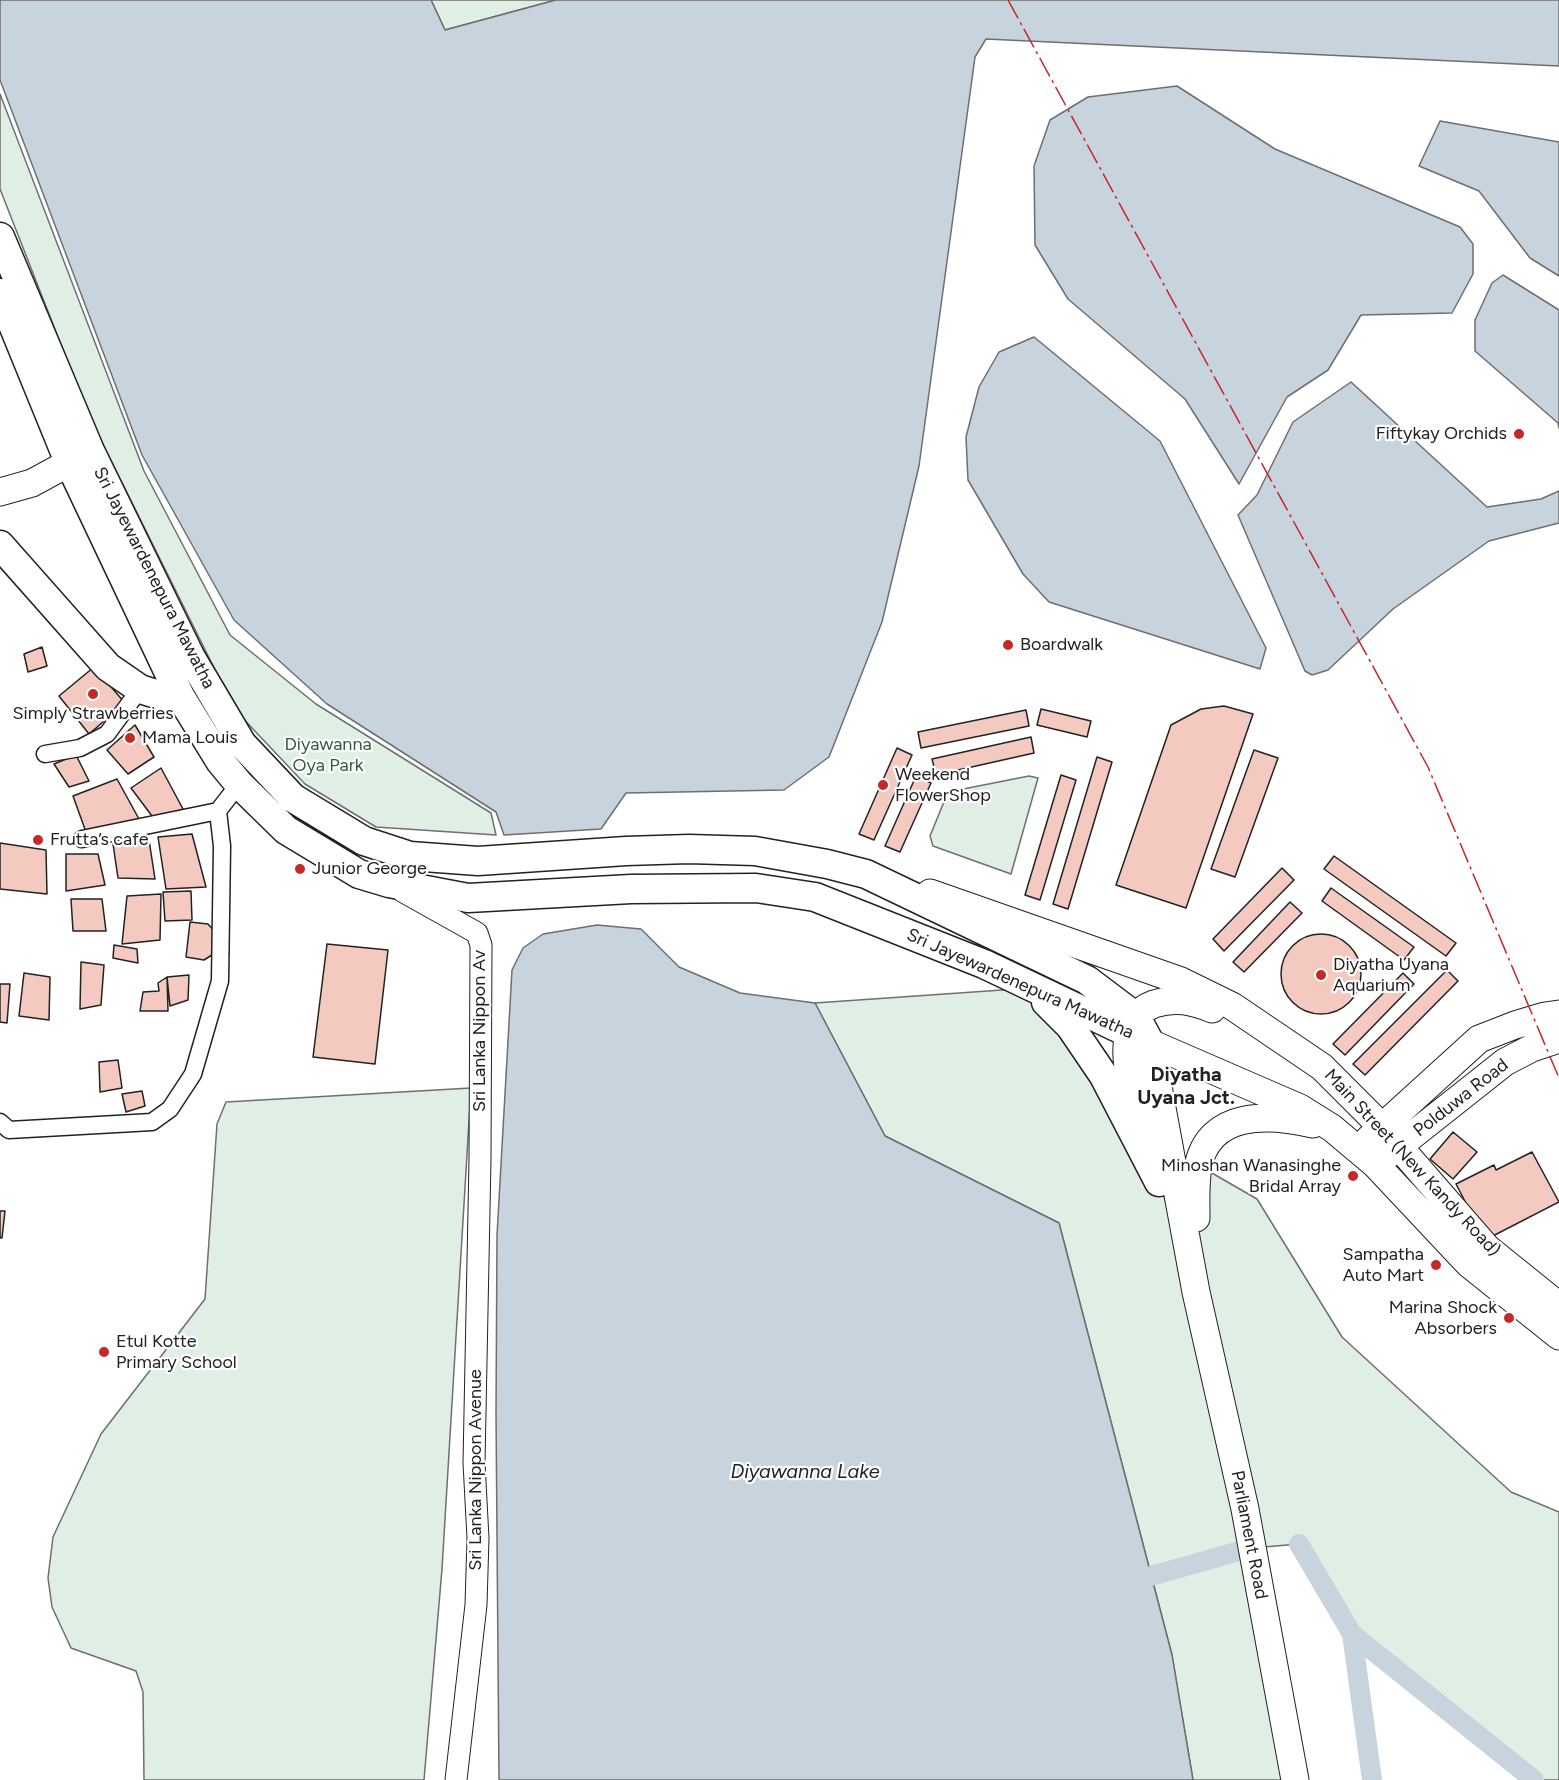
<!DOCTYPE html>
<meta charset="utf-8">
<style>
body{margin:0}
canvas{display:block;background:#fff}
</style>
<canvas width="1559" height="1780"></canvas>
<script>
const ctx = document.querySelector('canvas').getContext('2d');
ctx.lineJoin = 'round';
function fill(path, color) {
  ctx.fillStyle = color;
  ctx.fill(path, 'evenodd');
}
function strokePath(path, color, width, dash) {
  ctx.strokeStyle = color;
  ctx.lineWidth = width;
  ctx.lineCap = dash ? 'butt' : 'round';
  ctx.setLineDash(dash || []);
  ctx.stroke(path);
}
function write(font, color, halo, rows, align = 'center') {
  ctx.font = font + ' Figtree,sans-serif';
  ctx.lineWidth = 4.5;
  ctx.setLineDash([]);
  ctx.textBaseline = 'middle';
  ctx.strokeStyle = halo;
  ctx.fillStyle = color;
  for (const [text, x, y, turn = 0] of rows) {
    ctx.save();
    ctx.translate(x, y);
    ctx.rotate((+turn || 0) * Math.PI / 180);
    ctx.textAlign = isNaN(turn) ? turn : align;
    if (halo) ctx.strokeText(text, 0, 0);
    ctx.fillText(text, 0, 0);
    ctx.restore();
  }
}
const green = new Path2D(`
 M431 0H556L445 30Z
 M0 94 144 471 230 635 316 704 491 813 496 835 376 827 305 784 235 710 89 416 0 189Z
 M1029 776 1038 778 1011 874 933 846 930 836 948 792Z
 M1031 988 1159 1182 1196 1289 1198 1165 1257 1199 1342 1337 1511 1492 1559 1512V1780H1534L1352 1634 1299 1544 1252 1548 1295 1780H1193L1172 1655 1059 1223 885 1136 815 1003Z
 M471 1088 442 1569 424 1780H144L143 1692 136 1671 71 1648 52 1607 48 1578 53 1537 101 1434 205 1299 217 1124 226 1102Z`);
const water = new Path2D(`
 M0 0H431L445 30 556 0H1559V66L986 39 975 57 919 466 882 622 829 757 784 790 626 793 601 829 504 835 496 812 327 704 234 620 142 455 0 80Z
 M1177 86 1275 149 1460 227 1473 244V274L1452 313 1361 315 1328 370 1287 397 1239 484 1185 399 1068 299 1035 245 1034 166 1050 120 1088 97Z
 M1440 121 1559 142V276L1530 258 1479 191 1419 166Z
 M1503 275 1559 310V428L1558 423 1475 351V320L1492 283Z
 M1034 337 1160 441 1266 648 1260 669 1049 602 1023 574 968 480 966 437 979 387 999 352Z
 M1351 382 1487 507 1541 499 1559 491V523L1489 541 1393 609 1328 670 1312 675 1305 671 1238 515 1257 495 1293 422Z
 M597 925 641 929 679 967 740 993 815 1003 885 1136 1059 1223 1172 1655 1193 1780H499L496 1414 497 1235 512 970 523 948 543 934Z`);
const canal = new Path2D(`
 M1299 1544 1352 1634 1534 1780
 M1151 1576 1250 1548
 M1352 1634 1372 1780`);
const building = new Path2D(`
 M42 647 47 666 28 672 24 654Z
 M94 667 125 703 89 734 59 696Z
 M1224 706 1253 714 1186 908 1116 885 1171 725 1201 709Z
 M1041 709 1091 721 1087 737 1037 725Z
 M1026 710 1029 726 921 748 918 732Z
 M135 725 154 757 128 774 107 750Z
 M1031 737 1034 753 936 775 932 759Z
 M897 748 912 755 874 840 859 834Z
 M1254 750 1278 758 1235 877 1211 869Z
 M76 755 89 781 69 787 54 764Z
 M1097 757 1112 762 1068 909 1053 904Z
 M161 768 183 809 155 820 131 788Z
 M1061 775 1076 780 1040 900 1025 895Z
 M916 776 931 783 900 852 885 846Z
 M117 779 139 819 86 832 73 796Z
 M192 834 206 887 166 889 158 837Z
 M149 840 155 879 118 878 113 844Z
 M0 843 46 850 47 894 0 889Z
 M66 854H98L105 885 66 891Z
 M1334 856 1456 943 1446 956 1324 869Z
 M1282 868 1294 880 1224 951 1213 939Z
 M1331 888 1414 947 1404 960 1322 901Z
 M191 891 192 920 165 921 163 892Z
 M161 894 160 940 122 944 127 896Z
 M71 899H102L106 931H73Z
 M1290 902 1302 913 1244 972 1233 962Z
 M190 922 208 924 216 933 215 953 204 960 186 957Z
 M1281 974a40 40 0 1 1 80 0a40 40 0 1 1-80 0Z
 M327 944 388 950 375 1064 313 1057Z
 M114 945 137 949 138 963 113 958Z
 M81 962 104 965 101 1005 80 1009Z
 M1447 970 1458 981 1365 1075 1353 1064Z
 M24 973 50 977 49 1020 19 1016Z
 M1403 973 1414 984 1345 1055 1333 1044Z
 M189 975 188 1000 170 1006 167 977Z
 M167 977 168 1011H140L143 992 159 991 158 983Z
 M0 984H10L7 1023 0 1022Z
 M118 1060 122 1088 100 1092 99 1062Z
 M142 1091 145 1106 126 1112 122 1094Z
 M1453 1132 1477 1152 1453 1179 1430 1159Z
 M1532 1152 1559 1202 1485 1240 1456 1184 1494 1165 1496 1170Z
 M0 1211H5L2 1238H0Z`);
const minor = new Path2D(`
 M45 754 80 748 107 734 140 689
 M82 839 218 811
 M0 1122 9 1130 152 1122 170 1109 193 1074 220 981 222 846 218 811 239 784`);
const tertiary = new Path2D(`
 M402 891 477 933 481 945 480 1159 474 1463 478 1538 476 1605 456 1780`);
const primary = new Path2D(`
 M0 492 32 483 89 452
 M930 893 1181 981 1232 1006 1322 1067 1382 1127 1487 1248 1559 1306
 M1150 1043 1196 1292 1245 1509 1295 1780
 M1150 1043 1300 1108 1332 1128 1376 1165 1469 1264 1559 1336
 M1369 1139 1479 1039 1515 1025 1545 1016 1559 1014
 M1150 1151C1140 1113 1101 1023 1154 1004 1175 997 1193 1001 1212 1009
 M1385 1157 1505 1062 1532 1048 1559 1039
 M1196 1218C1196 1201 1195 1184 1198 1167 1209 1110 1269 1114 1313 1124`);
const trunk = new Path2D(`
 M0 237 90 451 190 656 242 744 293 798 364 841 410 856 478 861 626 851 689 849 755 851 827 864 866 874 1087 980 1136 1017 1150 1043
 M0 293 69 462 180 696 220 761 239 784 286 830 359 874 389 883 468 898 631 889 756 888 815 897 984 964 1150 1043
 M0 545 108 667 140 689 169 698 180 696
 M1046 1002 1070 1026 1104 1076 1159 1182`);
const power = new Path2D(`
 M1008 0 1428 767 1559 1078`);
const markers = [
 [1519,434,6,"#c62828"],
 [1008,645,6,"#c62828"],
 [93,694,6,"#c62828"],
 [130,738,6,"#c62828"],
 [883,785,6,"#c62828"],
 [38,840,6,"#c62828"],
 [300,869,6,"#c62828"],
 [1321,975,6,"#c62828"],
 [1353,1176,6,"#c62828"],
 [1436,1265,6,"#c62828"],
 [1509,1318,6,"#c62828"],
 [104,1352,6,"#c62828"]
];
const poiNames = [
 ["Fiftykay Orchids",1507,434,"right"],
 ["Boardwalk",1020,645],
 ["Simply Strawberries",93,714,"center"],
 ["Mama Louis",142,738],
 ["Weekend",895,775],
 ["FlowerShop",895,796],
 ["Frutta’s cafe",50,840],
 ["Junior George",312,869],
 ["Diyatha Uyana",1333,965],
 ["Aquarium",1333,986],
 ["Minoshan Wanasinghe",1341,1166,"right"],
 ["Bridal Array",1341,1187,"right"],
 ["Sampatha",1424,1255,"right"],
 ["Auto Mart",1424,1276,"right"],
 ["Marina Shock",1497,1308,"right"],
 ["Absorbers",1497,1329,"right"],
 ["Etul Kotte",116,1342],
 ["Primary School",116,1363]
];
const streetNames = [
 ["Sri Jayewardenepura Mawatha",154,578,63],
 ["Sri Jayewardenepura Mawatha",1020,984,24],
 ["Sri Lanka Nippon Av",480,1031,-90],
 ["Polduwa Road",1461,1098,-38],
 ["Main Street (New Kandy Road)",1412,1163,47],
 ["Sri Lanka Nippon Avenue",476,1470,-90],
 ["Parliament Road",1249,1535,79]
];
const parkNames = [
 ["Diyawanna",328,745],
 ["Oya Park",328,766]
];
const neighbourhoodNames = [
 ["Diyatha",1186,1075],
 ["Uyana Jct.",1186,1098]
];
const waterNames = [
 ["Diyawanna Lake",805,1472]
];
fill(green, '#e0efe3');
strokePath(green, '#6f6f6f', 1.5);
fill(water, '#c7d3dd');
strokePath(water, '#6f6f6f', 1.5);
strokePath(canal, '#c7d3dd', 20);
fill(building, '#f3c9c0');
strokePath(building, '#222', 1.5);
strokePath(minor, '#222', 19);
strokePath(tertiary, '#222', 23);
strokePath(primary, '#222', 29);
strokePath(trunk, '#222', 31);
strokePath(minor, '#fff', 16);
strokePath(tertiary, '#fff', 21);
strokePath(primary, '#fff', 27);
strokePath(trunk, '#fff', 28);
strokePath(power, '#c62828', 1.5, [21, 4.5, 3, 4.5]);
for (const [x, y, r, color] of markers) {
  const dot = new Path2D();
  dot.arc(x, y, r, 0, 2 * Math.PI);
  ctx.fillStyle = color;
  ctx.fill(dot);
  strokePath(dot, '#fff', 2);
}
write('18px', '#222', '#fff', poiNames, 'left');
write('18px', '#222', '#fff', streetNames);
write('18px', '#2f5e38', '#fff', parkNames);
write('bold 20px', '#222', '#fff', neighbourhoodNames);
write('italic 20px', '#222', '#fff', waterNames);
</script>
